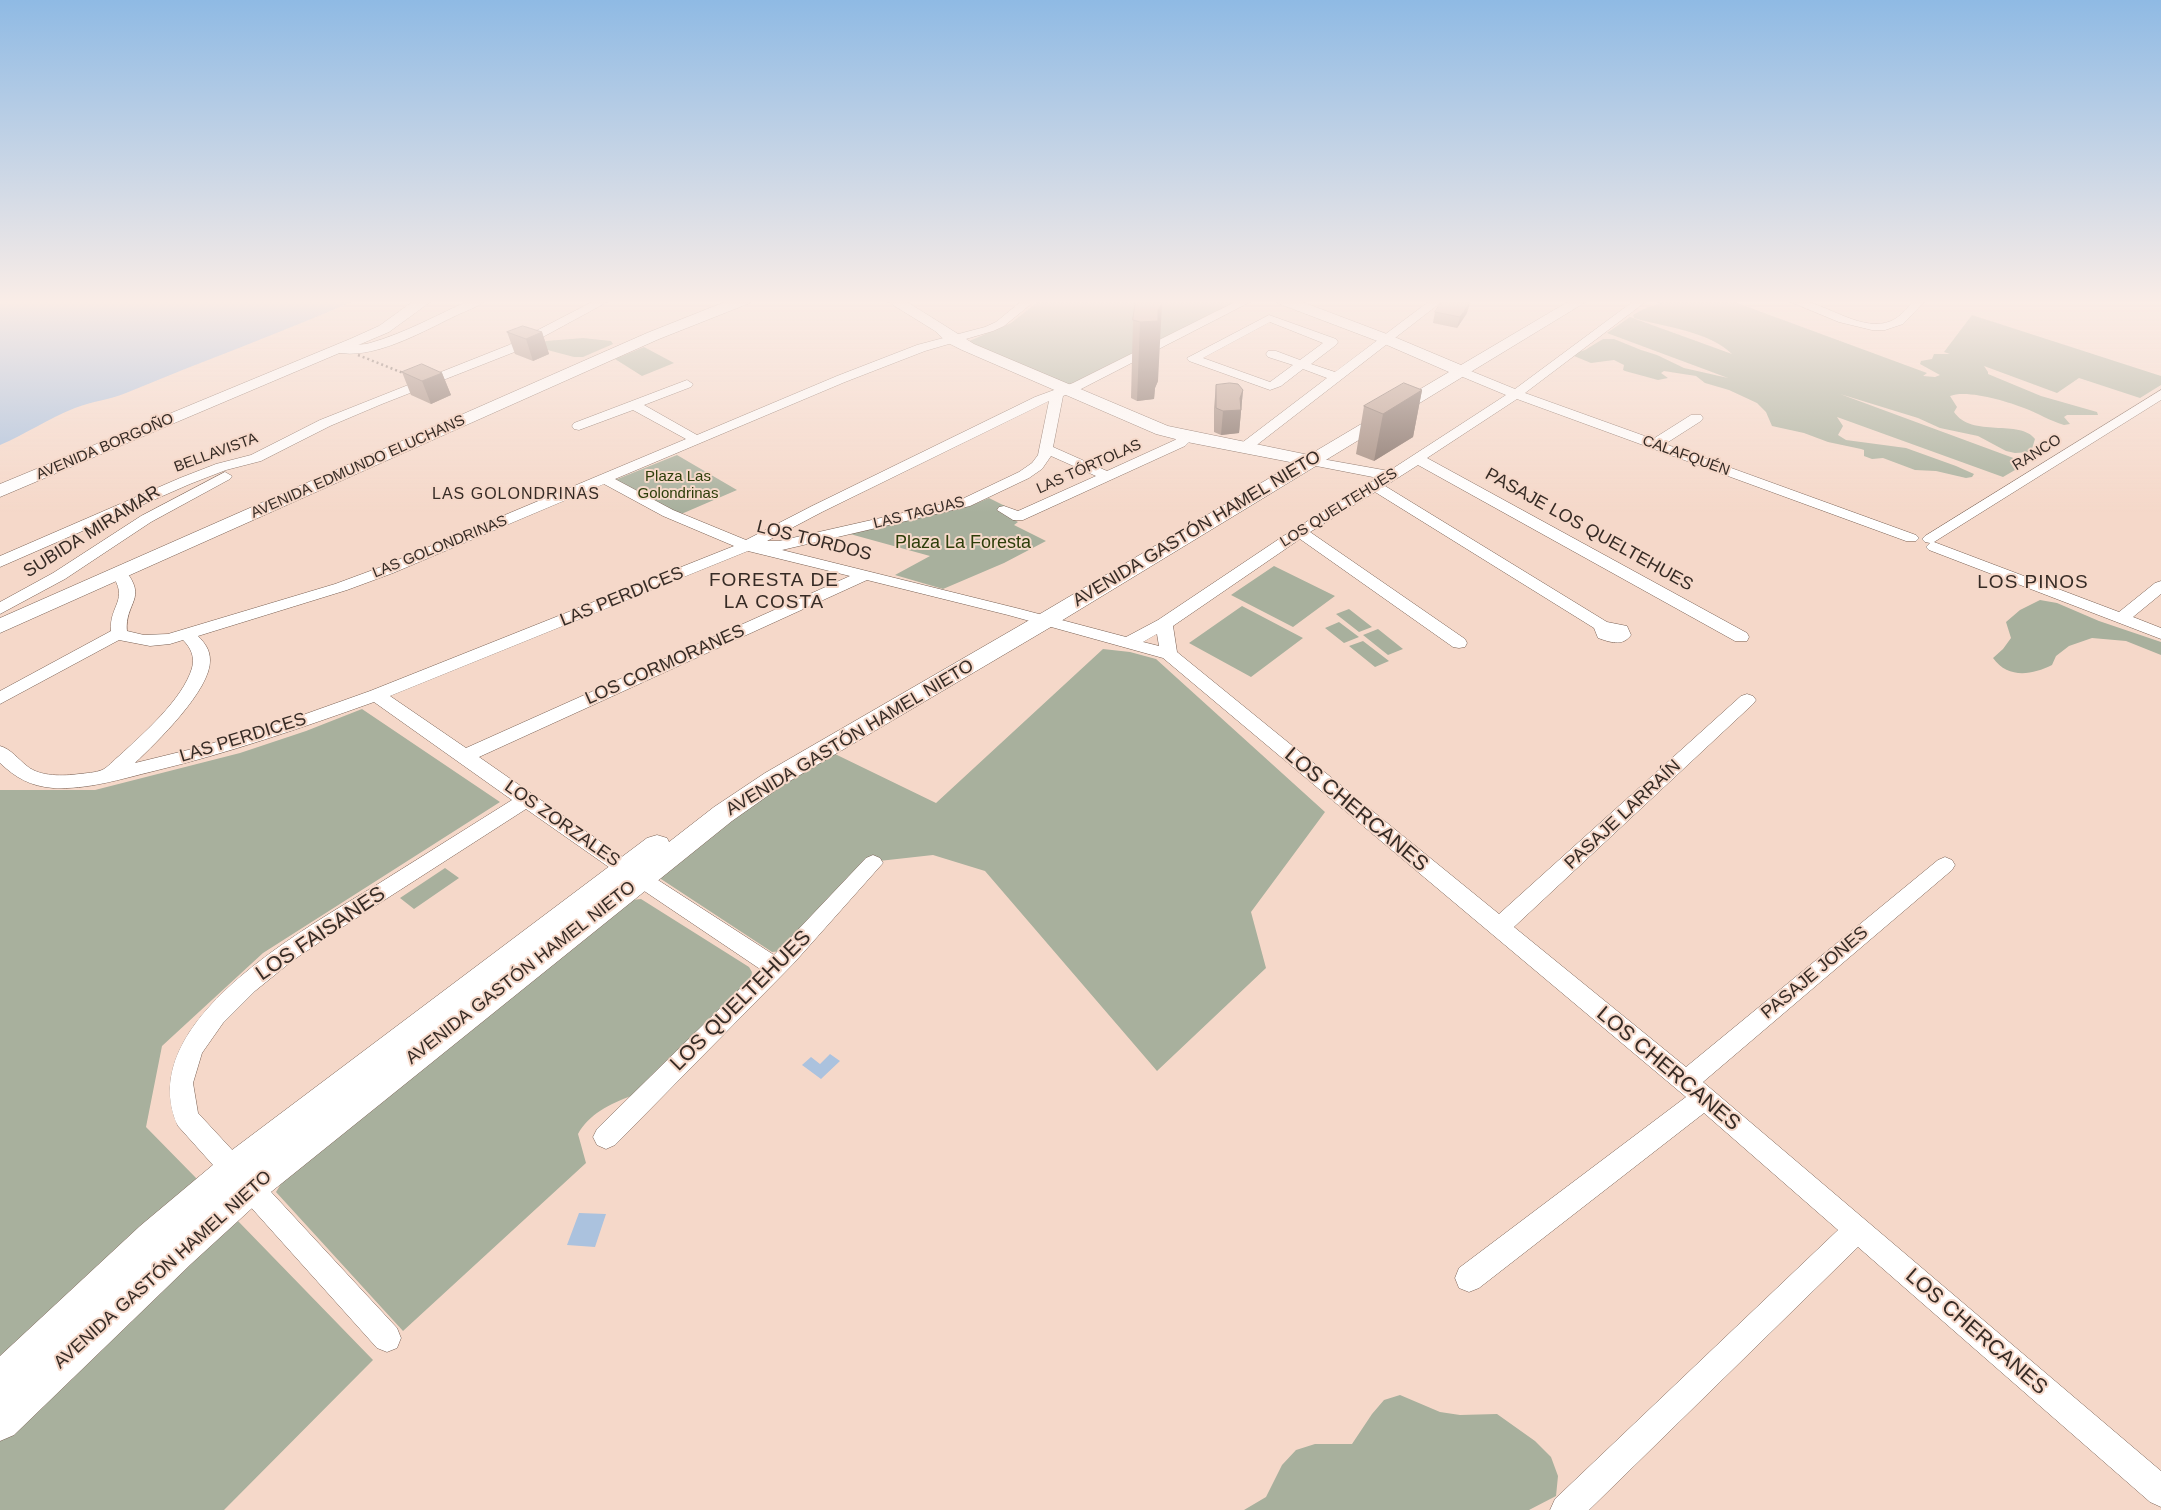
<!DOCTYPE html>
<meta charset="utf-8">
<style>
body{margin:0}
canvas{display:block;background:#f5d8c9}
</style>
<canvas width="2161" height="1510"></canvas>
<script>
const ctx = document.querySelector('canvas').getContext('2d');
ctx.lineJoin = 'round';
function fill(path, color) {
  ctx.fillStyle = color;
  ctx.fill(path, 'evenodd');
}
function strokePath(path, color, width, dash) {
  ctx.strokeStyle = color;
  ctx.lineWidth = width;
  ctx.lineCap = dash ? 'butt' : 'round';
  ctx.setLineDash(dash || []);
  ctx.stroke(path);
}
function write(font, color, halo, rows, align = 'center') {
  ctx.font = font + ' Arial,sans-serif';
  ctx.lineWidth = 4;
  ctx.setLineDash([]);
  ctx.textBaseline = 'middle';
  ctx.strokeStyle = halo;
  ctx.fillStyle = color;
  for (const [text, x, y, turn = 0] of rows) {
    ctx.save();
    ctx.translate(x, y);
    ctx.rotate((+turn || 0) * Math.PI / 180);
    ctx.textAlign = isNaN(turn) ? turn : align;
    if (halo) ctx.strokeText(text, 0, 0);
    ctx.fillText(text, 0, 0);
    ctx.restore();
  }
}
const green = new Path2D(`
 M1040 300H1239L1067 386 967 342 1011 323Z
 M1653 300H1729L1927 373 1923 376 1935 377 1940 375 1920 364 1921 361 1932 359 1934 354H1950L1944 352 1972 315 2161 376V385L2140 398 2079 378 2057 393 1984 366 1988 372V374L2041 396 2097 412 2098 415H2067L2064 417 2070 424 2064 425C2050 421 2038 413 2024 408 2007 401 1966 389 1950 396L1957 407 1954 412C1971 438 2021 419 2035 439L2031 452 2015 453 2006 451 1978 436 1940 428 1918 418 1840 394 2027 463 2003 477 1837 417 1843 426 1838 435 1846 440 1906 448 1956 466 1974 474 1972 477 1966 478 1936 471 1915 470 1883 458 1872 459 1864 456V450L1861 449 1828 442 1804 433 1772 426 1766 412 1757 403 1729 390 1705 383 1696 376 1664 371 1661 373 1668 378 1658 380 1625 371 1623 370 1624 365 1614 360 1591 363 1574 356 1575 353 1585 350 1603 339H1614L1641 350 1657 355 1684 368 1728 378 1607 333 1630 317 1732 354C1709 331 1664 327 1634 318L1633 315C1641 310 1652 305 1661 304Z
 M583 338 611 341 613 344 583 357H574L540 348V343L546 341Z
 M644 347 674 363 642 376 615 359Z
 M677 455 737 490 679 515 615 480Z
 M989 498 1005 506 997 510 1018 522 1014 525 1046 541 1004 563 943 589 895 575 930 556 850 534 970 506Z
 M1274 566 1335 596 1293 627 1231 595Z
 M2040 600 2057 603 2099 621 2161 642V655L2126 641 2092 638 2069 646 2056 656 2052 665C2032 675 2008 679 1993 658L2003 649 2011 638 2006 622 2020 610Z
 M1242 606 1303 638 1251 677 1189 643Z
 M1349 609 1372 627 1359 632 1336 614Z
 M1339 622 1359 637 1344 643 1325 628Z
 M1378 629 1403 649 1388 655 1363 635Z
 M1363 641 1389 661 1375 667 1349 646Z
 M1103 649 1130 652 1156 659 1325 812 1251 912 1266 968 1157 1071 985 871 933 855 870 862 782 951 772 952 661 879V874L755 802 835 754 936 803Z
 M362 709 500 802 263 953 162 1046 146 1127 198 1180 0 1360V790H95L240 753 306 731Z
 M445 868 459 878 414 909 400 898Z
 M641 899 749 967 752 972 751 978 631 1096C610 1104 589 1114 578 1134L586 1163 403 1331 276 1192 284 1179 633 900Z
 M237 1220 373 1360 224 1510H0V1439Z
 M1400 1395 1440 1412 1460 1415 1497 1414 1535 1441 1551 1457 1558 1476 1556 1496 1529 1510H1244L1266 1497 1282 1465 1296 1450 1315 1444H1352L1372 1414 1384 1400Z`);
const water = new Path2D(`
 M0 300H356C280 333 203 361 126 393 110 400 92 401 75 408 49 418 26 434 0 445Z
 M830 1054 840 1061 821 1079 802 1065 811 1057 820 1064Z
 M579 1213 606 1214 595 1247 567 1245Z`);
const minor = new Path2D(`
 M470 300H486C479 307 465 311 455 316 422 332 372 361 335 352L333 349C337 344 361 346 370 343 405 333 437 315 470 300Z
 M596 300H611L517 351 382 404 330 426 261 461 226 470 190 484 0 567V556L180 478 216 464 251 455 320 420 509 345Z
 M1023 300H1036L1004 326 993 331 925 351 845 382 615 479 673 510 746 540 812 506 1035 397 1073 383 1239 300H1254L1081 389 1063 396 1053 447 1107 471 1175 440 1182 434H1192L1194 437 1185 446 1023 520H1013L997 510 999 507 1004 506 1018 511 1096 476 1051 456 1042 469 1029 478 970 506 782 550 1020 609 1126 637 1158 620 1285 535 1378 478 1306 464 1304 461 1306 458 1311 457 1389 471 1506 395 1458 375 1456 372 1458 369H1466L1515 389 1635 300H1648L1525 393 1653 439 1691 415H1701L1703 418 1701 421 1665 444 1916 535 1919 538 1916 541H1906L1517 399 1427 458 1747 633 1749 637 1747 641H1735L1418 465 1385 486 1607 622 1627 626 1631 635C1623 647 1609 642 1598 638L1594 628 1375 492 1310 532 1465 639 1467 643 1465 647 1459 648 1453 647 1300 539 1173 626 1177 652 1499 914 1741 696 1747 694 1753 696 1756 700 1753 704 1514 927 1686 1067 1938 860 1945 857 1952 860 1955 865 1952 870 1703 1082 2161 1471V1507L2150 1502 1858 1247 1589 1510H1550L1555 1499 1838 1230 1704 1113 1479 1288 1469 1292 1459 1288 1455 1278 1459 1268 1686 1097 1163 658 1008 615 867 580 479 757 627 860 774 955 866 858 873 855 880 858 883 863 794 963 615 1145 606 1149 597 1145 593 1137 597 1129 760 969 613 870 526 809 330 935 292 961 255 991 223 1023 202 1053 193 1083 198 1113 397 1328 401 1338 397 1348 387 1352 377 1348 178 1126C131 1022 307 928 378 884 423 856 467 828 512 800L374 702C301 728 229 753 154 771 121 779 87 790 53 788 30 786 16 778 0 763V746C11 749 18 759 27 766 40 777 64 776 79 774 86 773 95 773 102 770 107 768 114 760 119 756 143 734 183 699 192 668 195 657 191 648 183 640L170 644 150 646 119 640 0 704V691L111 631C109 604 130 601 111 573L113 570H125C148 599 125 602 127 631L144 635 168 634 335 584 381 567 686 439 633 410 579 430 574 429 572 426 574 423 687 380 693 384 691 387 644 405 697 435 837 376 917 345 985 327 996 322ZM1049 401 1038 455 1032 463 1019 472 960 500 779 541H767L822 512ZM604 484 663 516 734 546 370 691 269 727 192 749 135 763C156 743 211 690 210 660 210 650 205 643 198 636L347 590 393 573ZM748 551 850 576 466 748 390 696ZM1157 634 1159 646 1143 642Z
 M1431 300H1444L1249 451H1239L1237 448 1239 445 1327 378 1303 369 1281 386 1270 390 1189 361 1187 358 1269 315 1336 339 1338 342 1336 345 1311 364 1335 372ZM1270 322 1323 343 1300 360 1276 351H1268L1266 354 1268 357 1293 365 1270 382 1203 358Z
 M1786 300C1791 300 1797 300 1801 300 1828 305 1864 333 1891 321 1900 317 1908 308 1914 300H1926L1903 324 1885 330H1872L1839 322Z
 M2161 390V400L1934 542 2119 612 2155 583 2161 581V594L2133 617 2161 628V639L1929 550 1926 547 1930 543 1925 542 1922 539 1925 536Z
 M225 472 232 476 230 479 151 522 65 579 0 614V602L53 573 141 516Z`);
const major = new Path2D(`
 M415 300H433L389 332 0 497V484L350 339 379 326Z
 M730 300H752L750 303 659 339 0 633V618L647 333Z
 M885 300H904L974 344 1168 426 1309 455 1449 372 1380 342 1277 303 1275 300H1297L1392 336 1461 365 1571 300H1589L1061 621 783 785 732 821 261 1200 191 1264 14 1435 0 1441V1356L140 1226 220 1159 647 838 657 835 667 838 669 842 714 807 765 773 1045 611 1295 463 1187 442 1156 434 962 350 948 343 935 331Z`);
const rail = new Path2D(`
 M358 355 413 377`);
const wall = new Path2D(`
 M1136 300 1158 381 1155 388 1154 399 1137 401 1131 398 1133 320Z
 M1435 312 1467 313 1457 328 1433 323Z
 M507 332H542L549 354 533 361 515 354Z
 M402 372 442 373 451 395 431 404 411 395Z
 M1216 385 1243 390 1239 433 1221 435 1214 432V408Z
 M1422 390 1413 437 1374 461 1356 454 1364 406Z`);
const shadedWall = new Path2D(`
 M1470 303 1467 313 1457 328 1460 317Z
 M1162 304 1158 381 1155 388 1154 399 1137 401 1140 322 1158 310Z
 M542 332 549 354 533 361 526 339Z
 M442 373 451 395 431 404 422 381Z
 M1243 390 1239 433 1221 435 1223 411 1240 398Z
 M1422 390 1413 437 1374 461 1383 414Z`);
const building = new Path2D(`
 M1136 300H1159L1162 304 1158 310V321L1140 322 1133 320Z
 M1443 300H1459L1470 303 1460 317 1435 312Z
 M523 326 542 332 526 339 507 332Z
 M422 364 442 373 422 381 402 372Z
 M1230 383 1238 384 1243 390 1240 398 1241 410 1223 411 1216 408V385Z
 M1404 383 1422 390 1383 414 1364 406Z`);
const farStreetnames = [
 ["AVENIDA BORGOÑO",105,447,-23],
 ["BELLAVISTA",216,453,-20],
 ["RANCO",2037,453,-32],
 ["CALAFQUÉN",1686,456,20],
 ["AVENIDA EDMUNDO ELUCHANS",358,467,-24],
 ["LAS TÓRTOLAS",1089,467,-24],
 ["LOS QUELTEHUES",1339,508,-32],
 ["LAS TAGUAS",919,513,-14],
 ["LAS GOLONDRINAS",440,547,-22]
];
const farParknames = [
 ["Plaza Las",678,477],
 ["Golondrinas",678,494]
];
const farNeighbourhoodnames = [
 ["LAS GOLONDRINAS",516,495]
];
const streetNames = [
 ["AVENIDA GASTÓN HAMEL NIETO",1197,529,-31],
 ["PASAJE LOS QUELTEHUES",1589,530,29],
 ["SUBIDA MIRAMAR",92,532,-32],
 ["LOS TORDOS",814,541,14],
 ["LAS PERDICES",622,597,-22],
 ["LOS CORMORANES",665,665,-24],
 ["LAS PERDICES",243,738,-17],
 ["AVENIDA GASTÓN HAMEL NIETO",850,738,-31],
 ["PASAJE LARRAÍN",1623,815,-43],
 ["LOS ZORZALES",562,824,35],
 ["AVENIDA GASTÓN HAMEL NIETO",521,973,-38],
 ["PASAJE JONES",1815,973,-40],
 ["AVENIDA GASTÓN HAMEL NIETO",163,1270,-42]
];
const parkNames = [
 ["Plaza La Foresta",963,543]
];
const neighbourhoodNames = [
 ["FORESTA DE",774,581],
 ["LA COSTA",774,603],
 ["LOS PINOS",2033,583]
];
const nearStreetnames = [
 ["LOS CHERCANES",1356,810,40],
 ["LOS FAISANES",321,934,-34],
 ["LOS QUELTEHUES",741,1001,-45],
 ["LOS CHERCANES",1668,1069,40],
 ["LOS CHERCANES",1976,1332,41]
];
fill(green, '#a8b09d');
fill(water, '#abc2de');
strokePath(minor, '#796053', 1);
strokePath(major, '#796053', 1);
fill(minor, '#fff');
fill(major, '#fff');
strokePath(rail, '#705f56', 2.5, [2, 3]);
fill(wall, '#a0897d');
fill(shadedWall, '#826f66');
fill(building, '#ba9f91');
strokePath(building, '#826f66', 1);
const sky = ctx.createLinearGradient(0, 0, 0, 512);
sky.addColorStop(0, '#8fbae4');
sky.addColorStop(0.59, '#faede7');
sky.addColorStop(1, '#faede700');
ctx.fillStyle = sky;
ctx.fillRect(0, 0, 2161, 512);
write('15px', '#362b25', '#f5d8c9', farStreetnames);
write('15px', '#2c3d09', '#f5d8c9', farParknames);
ctx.letterSpacing = '1px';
write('16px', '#362b25', '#f5d8c9', farNeighbourhoodnames);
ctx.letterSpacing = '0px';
write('18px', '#362b25', '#f5d8c9', streetNames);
write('18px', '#2c3d09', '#f5d8c9', parkNames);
ctx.letterSpacing = '1px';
write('19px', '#362b25', '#f5d8c9', neighbourhoodNames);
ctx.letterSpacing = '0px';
write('21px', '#362b25', '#f5d8c9', nearStreetnames);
</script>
